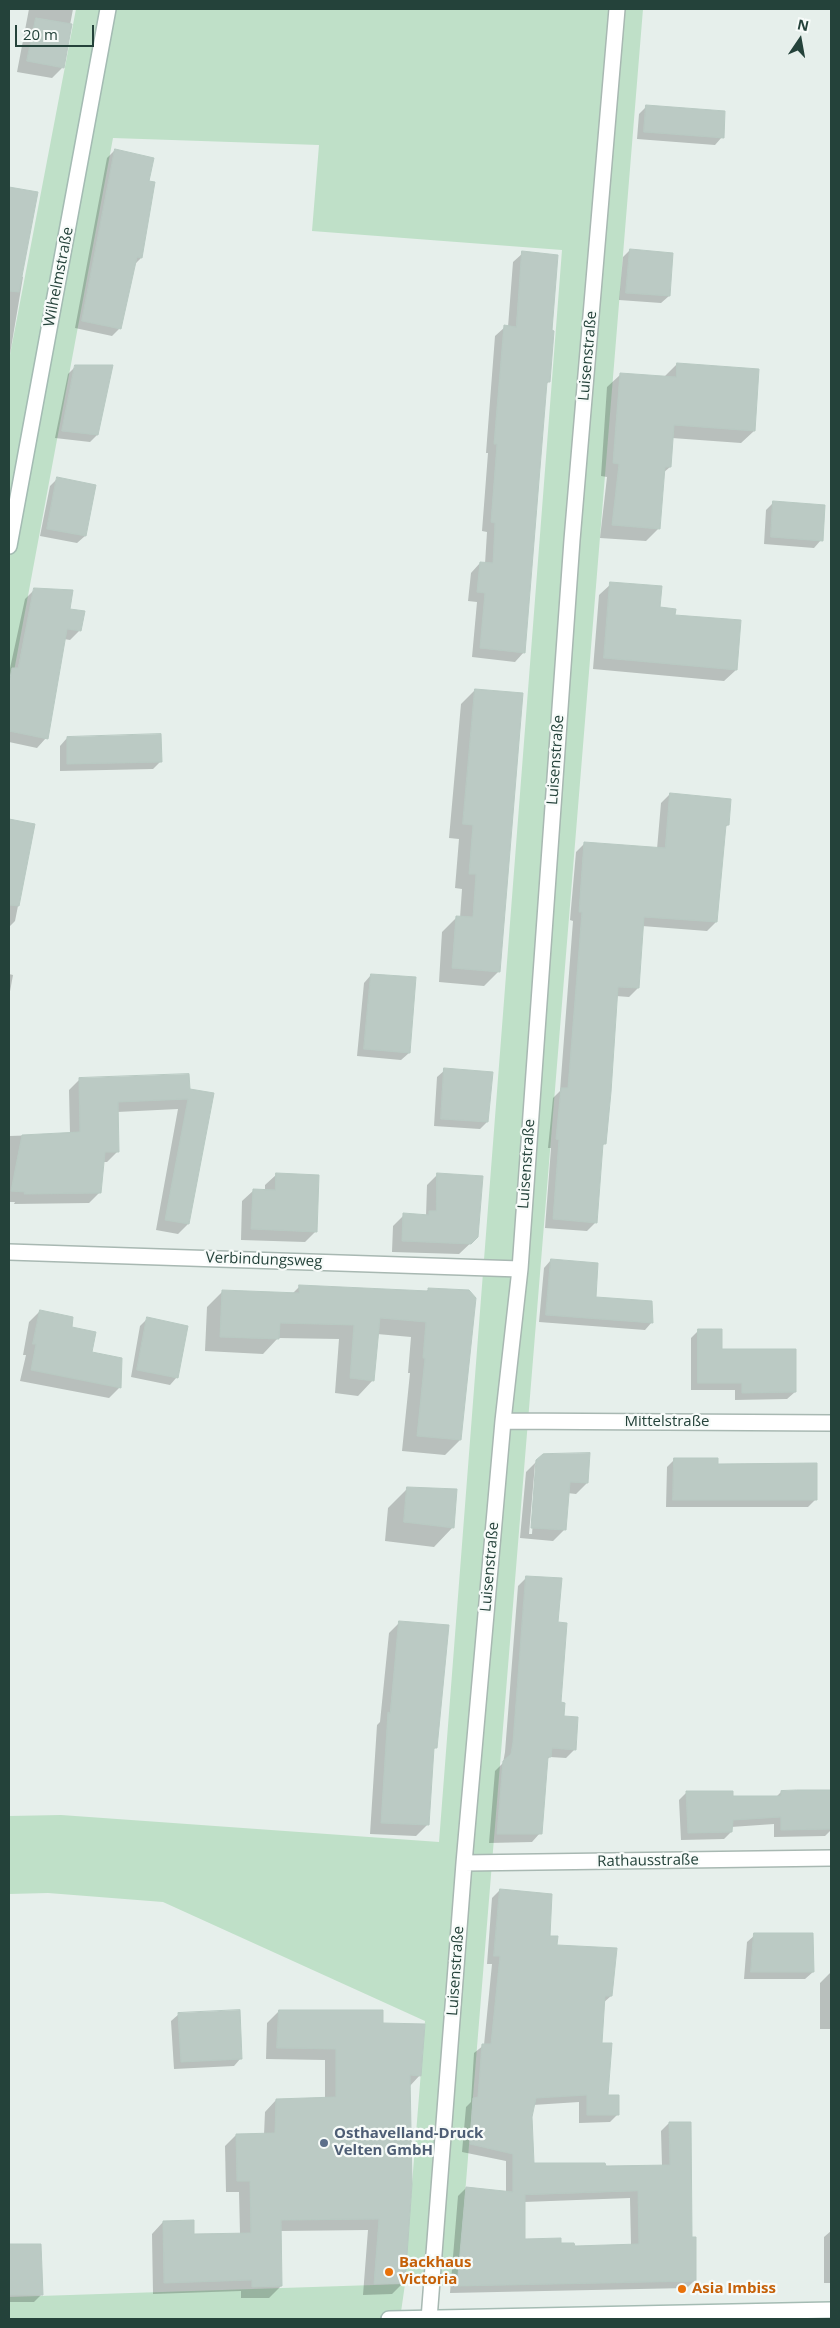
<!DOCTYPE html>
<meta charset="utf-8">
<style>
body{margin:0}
#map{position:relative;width:840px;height:2328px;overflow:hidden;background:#e6efeb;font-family:"Open Sans",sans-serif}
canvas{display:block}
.frame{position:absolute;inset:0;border:10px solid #24423a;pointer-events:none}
.north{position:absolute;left:775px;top:15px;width:50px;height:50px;-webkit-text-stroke:4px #f7fbf9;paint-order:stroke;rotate:12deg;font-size:14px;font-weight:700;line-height:20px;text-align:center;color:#24423a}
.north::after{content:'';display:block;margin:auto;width:18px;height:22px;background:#24423a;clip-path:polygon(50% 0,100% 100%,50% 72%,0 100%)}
.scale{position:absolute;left:15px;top:25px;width:79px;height:22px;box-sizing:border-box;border:2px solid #24423a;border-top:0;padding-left:6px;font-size:15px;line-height:18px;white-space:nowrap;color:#24423a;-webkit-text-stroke:4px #f7fbf9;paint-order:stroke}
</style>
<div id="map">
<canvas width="840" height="2328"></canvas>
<div class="frame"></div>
<div class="north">N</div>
<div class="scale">20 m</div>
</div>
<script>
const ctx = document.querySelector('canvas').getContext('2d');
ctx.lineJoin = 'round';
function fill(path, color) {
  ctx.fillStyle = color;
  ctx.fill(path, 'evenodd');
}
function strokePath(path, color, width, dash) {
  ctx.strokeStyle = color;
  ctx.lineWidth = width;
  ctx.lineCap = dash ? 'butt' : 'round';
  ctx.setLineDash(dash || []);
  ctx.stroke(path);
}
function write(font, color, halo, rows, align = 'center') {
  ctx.font = font + ' "Open Sans",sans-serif';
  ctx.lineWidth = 4.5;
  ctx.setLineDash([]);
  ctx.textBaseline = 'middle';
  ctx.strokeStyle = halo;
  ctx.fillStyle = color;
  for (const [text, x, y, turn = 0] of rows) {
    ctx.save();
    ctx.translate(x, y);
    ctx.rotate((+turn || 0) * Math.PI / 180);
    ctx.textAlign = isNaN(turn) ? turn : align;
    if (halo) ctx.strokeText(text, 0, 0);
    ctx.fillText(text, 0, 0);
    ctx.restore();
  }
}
const green = new Path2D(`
 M76 9H643L458 2280 457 2286 405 2284 400 2319H9V2297L404 2284 425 2021 163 1902 48 1893 9 1894V1816L61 1815 439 1842 562 250 312 231 319 145 113 138 9 698V360Z`);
const shadow = new Path2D(`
 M29 9H73L62 68 52 78 17 72Z
 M647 106 722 137 715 145 637 139 639 114Z
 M115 150 148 182 141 258 134 265 120 328 112 336 75 328 107 158Z
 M9 188 37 193 21 276 23 277 9 360Z
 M630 250 669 296 661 303 619 300 623 257Z
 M523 253 550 332 549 381 546 385 524 652 515 662 472 657 477 602 468 601 471 573 480 563 485 564 487 532 482 531 488 453H486L495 336 505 327H508L513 262Z
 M677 364 754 431 741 443 672 438 670 467 663 473 659 528 646 541 600 538 607 477 601 476 607 387 620 375 664 377Z
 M76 366 97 435 90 442 55 438 68 374Z
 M57 479 85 536 77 543 40 536 50 486Z
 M774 502 821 540 814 548 764 544 766 510Z
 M611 584 674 616 736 670 724 681 593 669 599 595Z
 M34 590 68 610 83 612 79 631 70 640 64 639 46 738 37 748 9 742V673L25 599Z
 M475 690 499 971 484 986 439 982 442 932 457 917 460 918 462 889 455 888 459 839 449 838 461 704Z
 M67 738 160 762 153 769 60 771V746Z
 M670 794 728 825 724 828 716 922 707 931 642 926 638 988 629 997 616 996 605 1143 601 1147 595 1223 587 1231 545 1228 551 1148H548L553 1098 560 1091 573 921 570 920 576 852 585 843 657 849 661 803Z
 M9 820 34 825 15 921 9 927Z
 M9 974 13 975 9 997Z
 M371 975 409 1053 401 1060 357 1056 364 983Z
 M445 1070 487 1122 480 1129 434 1126 437 1077Z
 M80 1079 188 1090V1224L178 1234 156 1230 178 1109 117 1112 118 1151 107 1162H103L100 1192 89 1203 14 1204 15 1202H9V1136L70 1134 69 1090Z
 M277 1174 316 1231 305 1242 241 1240 242 1201 254 1190H265V1185Z
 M438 1174 477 1237 459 1254 392 1252 393 1226 404 1215 426 1216 427 1185Z
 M551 1260 594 1298 652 1322 645 1330 539 1322 544 1268Z
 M299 1287 425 1292 429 1289 460 1440 445 1455 402 1451 410 1373H408L411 1337 377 1334 373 1380 358 1396 335 1393 339 1339 278 1338 263 1354 205 1351 207 1307 222 1292 292 1294Z
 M40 1311 70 1328 120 1387 109 1398 20 1381 26 1355H23L29 1322Z
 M148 1318 177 1377 170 1385 131 1377 140 1326Z
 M699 1330 720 1351 795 1392 787 1399 735 1400V1390H691V1338Z
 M675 1459 716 1465 816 1499 808 1507H666L667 1467Z
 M537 1461 587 1483 576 1494 567 1493 564 1530 553 1541 520 1538 526 1472ZM535 1464H537L532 1534H529Z
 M407 1489 453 1527 434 1547 385 1541 388 1508Z
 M527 1577 557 1623 560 1704 562 1718 575 1749 566 1758 550 1757 546 1760 540 1833 532 1842 489 1843 495 1771 503 1763 505 1752 518 1586Z
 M400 1622 436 1747 432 1751 428 1824 416 1836 370 1834 377 1725 380 1722 389 1633Z
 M831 1791V1830L825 1836 774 1837V1824L731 1827V1832L724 1839 681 1840 679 1800 687 1792 732 1797H776L781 1792Z
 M500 1890 549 1937 556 1946 611 1996 603 2003 601 2044 606 2096 618 2114 610 2122 579 2123V2102L533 2105 531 2117 532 2165 604 2167 662 2166 661 2131 669 2123 691 2238 695 2280 687 2288 450 2293 458 2196 466 2188 506 2193V2161L462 2152 466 2107 471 2102 474 2053 484 2045 492 1964H487L492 1898ZM630 2198 631 2245 573 2247 523 2240 524 2202Z
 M755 1935 813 1972 805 1979H744L747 1942Z
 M831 1972V2029H820V1983Z
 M279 2011 382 2024 420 2075 409 2087 403 2283 392 2294 363 2295 368 2230 280 2231 281 2286 269 2298H241V2291L153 2294 152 2234 163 2222 193 2235 240 2234 239 2192H226L225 2146 236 2135H264L265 2112 276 2100 325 2099V2060L266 2059 267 2023Z
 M179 2014 241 2058 234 2066 174 2069 171 2021Z
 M831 2231V2283H824V2237Z
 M9 2245H40L42 2294 34 2302H9Z`);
const building = new Path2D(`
 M36 18 72 24 64 68 27 61Z
 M646 105 725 111 724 138 644 132Z
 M115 149 154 158 149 181 155 182 142 258 137 257 121 329 82 321Z
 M9 187 38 192 19 292 9 291Z
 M630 249 673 253 670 296 626 293Z
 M522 251 558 255 552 330 554 331 550 382H547L525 653 480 648 485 593 477 592 480 562 493 563 495 523 491 522 497 444H494L504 325 516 327Z
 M677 363 759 369 755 431 674 425 671 467H665L660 529 612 525 619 464 613 463 620 373 676 377Z
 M75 365H113L98 435 62 431Z
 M57 477 96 485 86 536 47 529Z
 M773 501 825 505 823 541 771 537Z
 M610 582 662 586 660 607 676 609 675 615 741 620 737 670 604 658Z
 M34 588 73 590 70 609 85 611 81 631 67 629 48 739 9 731V683L12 668H18Z
 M475 689 523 693 500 972 452 968 456 916 473 917 476 874H469L473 825 463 824Z
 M161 734 162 762 67 764V737Z
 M670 793 731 799 729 825H726L717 922 644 917 639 988 618 987 611 1092 606 1144H603L597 1223 553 1219 559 1140 556 1139 561 1088H568L582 912H579L584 842 665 848Z
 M9 819 35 824 19 906 9 905Z
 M371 974 416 977 410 1053 364 1049Z
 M444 1068 493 1072 488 1122 441 1119Z
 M189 1074 190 1089 214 1093 189 1224 165 1220 188 1099 118 1102 119 1152H105L101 1193 24 1194 25 1192 11 1191 22 1135 80 1132 79 1078Z
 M276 1173 319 1175 317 1232 251 1229 253 1189 275 1190Z
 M437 1173 483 1176 478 1237 471 1244 402 1241 403 1213 429 1215V1211H436Z
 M551 1259 598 1263 596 1297 652 1301 653 1323 546 1315Z
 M299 1285 428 1291V1288L469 1290 476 1298 461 1440 417 1436 425 1358H423L426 1322 380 1318 374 1381 350 1378 354 1325 280 1323 279 1339 220 1337 222 1290 299 1293Z
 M40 1310 73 1317 72 1327 96 1332 92 1352 122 1358 121 1388 31 1370 36 1344H33Z
 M147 1317 188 1326 178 1378 137 1370Z
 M698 1329H722V1349H796V1392L742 1393V1383H698Z
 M590 1453 588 1483 570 1482 566 1530 531 1528 536 1460 543 1454Z
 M674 1458H718V1464L817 1463V1500H673Z
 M407 1487 457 1489 454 1528 404 1522Z
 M526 1576 562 1578 558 1622 567 1623 561 1702 565 1703 564 1716 578 1717 576 1750 552 1748 551 1757H548L542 1834H497L503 1761 511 1754 513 1742Z
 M399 1621 449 1625 437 1748H434L429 1825 381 1823 388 1712 390 1713Z
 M797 1790H831V1829L781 1830V1817L733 1820 732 1832 688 1833 686 1791H733V1796H781V1791Z
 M500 1889 552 1894 550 1936H558L557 1945 617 1948 612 1996H605L602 2043H612L608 2095H619V2115H587V2095L536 2098 532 2117 534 2163H605L606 2166 670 2165 669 2122H691L692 2237H696V2281L457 2286 466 2187 513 2192V2154L470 2144 473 2098 478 2097 482 2044H491L500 1956H494ZM638 2191 639 2244 575 2246 574 2243H561V2238L525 2239V2195Z
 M754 1933H813L814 1972H751Z
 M240 2010 242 2059 181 2062 178 2013Z
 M279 2010H383V2023L425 2024 421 2076 410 2075 412 2184 405 2283 374 2284 379 2219 281 2220 282 2286 252 2287V2280L164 2283 163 2221 194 2220V2234L251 2233 250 2181H237L236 2134 275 2133 276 2099 336 2097V2049L277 2048Z
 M9 2244H41L43 2295H9Z`);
const street = new Path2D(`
 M9 1252 520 1269
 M503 1421 831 1423
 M464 1863 831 1858
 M429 2319 464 1863 503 1421 520 1269 572 540 617 9`);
const secondary = new Path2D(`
 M9 546 108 9
 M389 2319 831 2310`);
const markers = [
 [324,2143,5,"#5c6f8a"],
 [389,2272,5,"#e8710a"],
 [682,2289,5,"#e8710a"]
];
const streetNames = [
 ["Wilhelmstraße",59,277,-79],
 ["Luisenstraße",588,356,-85],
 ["Luisenstraße",556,760,-86],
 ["Luisenstraße",527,1164,-86],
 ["Verbindungsweg",264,1260,2],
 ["Mittelstraße",667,1422],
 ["Luisenstraße",490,1567,-85],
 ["Rathausstraße",648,1861,-1],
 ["Luisenstraße",456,1971,-86]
];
const serviceNames = [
 ["Osthavelland-Druck",334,2134],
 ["Velten GmbH",334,2151]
];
const foodNames = [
 ["Backhaus",399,2263],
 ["Victoria",399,2280],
 ["Asia Imbiss",692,2289]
];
fill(green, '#bfe0c8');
fill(shadow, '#0003');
fill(building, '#bbcac4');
strokePath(building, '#b8c9c2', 1);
strokePath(street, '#a8b8b2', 18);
strokePath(secondary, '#a4bbb3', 18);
strokePath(street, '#fff', 15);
strokePath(secondary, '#fff', 15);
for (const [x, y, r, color] of markers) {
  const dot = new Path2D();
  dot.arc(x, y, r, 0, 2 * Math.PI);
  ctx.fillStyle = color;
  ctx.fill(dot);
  strokePath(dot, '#f7fbf9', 2);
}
write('15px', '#24423a', '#f7fbf9', streetNames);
write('bold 15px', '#4e5e75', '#f7fbf9', serviceNames, 'left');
write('bold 15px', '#c56008', '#f7fbf9', foodNames, 'left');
</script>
